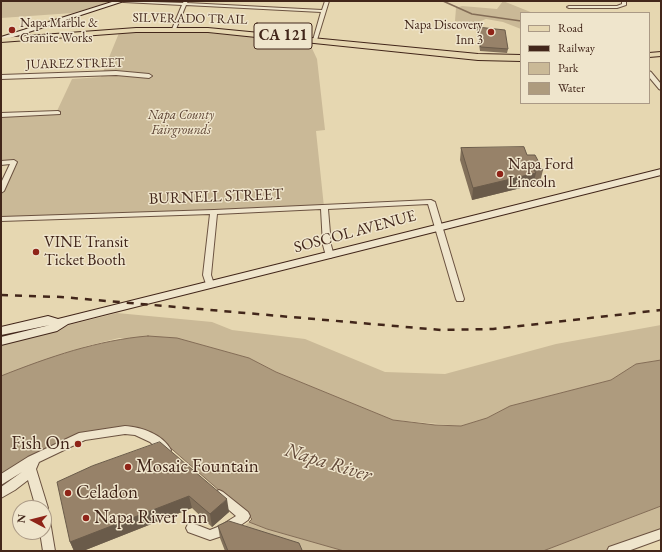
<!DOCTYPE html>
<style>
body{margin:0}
#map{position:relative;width:662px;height:552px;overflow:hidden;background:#e6d7b1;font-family:"EB Garamond",serif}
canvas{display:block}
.frame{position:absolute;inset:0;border:2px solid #42261a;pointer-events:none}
.legend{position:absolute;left:520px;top:12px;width:130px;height:92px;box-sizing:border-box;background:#efe5cc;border:1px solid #aa9985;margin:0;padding:5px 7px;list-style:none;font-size:12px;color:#42261a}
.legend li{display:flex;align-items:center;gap:8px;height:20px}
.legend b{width:20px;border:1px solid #aa9985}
.north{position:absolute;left:12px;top:500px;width:40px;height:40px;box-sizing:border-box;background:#efe5cc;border:1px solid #aa9985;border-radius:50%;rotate:277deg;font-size:11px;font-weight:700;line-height:16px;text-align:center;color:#42261a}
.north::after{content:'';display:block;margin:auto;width:14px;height:18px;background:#8f2418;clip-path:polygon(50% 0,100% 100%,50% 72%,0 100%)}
</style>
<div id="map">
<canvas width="662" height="552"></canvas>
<div class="frame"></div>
<ul class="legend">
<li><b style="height:5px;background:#e6d7b1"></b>Road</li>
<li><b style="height:5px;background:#42261a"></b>Railway</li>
<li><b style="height:11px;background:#cab997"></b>Park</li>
<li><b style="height:11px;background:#ae9b7e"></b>Water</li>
</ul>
<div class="north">N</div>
</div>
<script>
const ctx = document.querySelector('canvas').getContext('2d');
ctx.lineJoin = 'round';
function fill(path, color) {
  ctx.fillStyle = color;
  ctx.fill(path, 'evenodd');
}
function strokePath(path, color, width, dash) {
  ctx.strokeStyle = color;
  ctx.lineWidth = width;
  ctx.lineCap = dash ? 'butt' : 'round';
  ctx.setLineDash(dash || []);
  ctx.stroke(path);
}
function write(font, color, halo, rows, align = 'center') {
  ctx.font = font + ' "EB Garamond",serif';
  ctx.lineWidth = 3;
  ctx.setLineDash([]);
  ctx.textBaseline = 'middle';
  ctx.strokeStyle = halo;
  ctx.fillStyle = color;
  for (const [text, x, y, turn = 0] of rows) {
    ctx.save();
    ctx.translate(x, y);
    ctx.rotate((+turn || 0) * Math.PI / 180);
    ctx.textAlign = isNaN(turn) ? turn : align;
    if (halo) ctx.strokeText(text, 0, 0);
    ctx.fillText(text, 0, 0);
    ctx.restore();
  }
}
const green = new Path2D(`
 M2 1H113L73 13 1 18Z
 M503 1 533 13H521V29L503 22 486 19 476 23 455 21 456 8 462 6 497 9Z
 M188 31 309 42 317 59 325 130 316 131 324 207 1 219V191L14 163H1V113L57 111 72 79 101 77 119 33Z
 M117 313 212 322 232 330 305 339 385 372 445 374 556 344 661 325V360L636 364 611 380 510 406 487 418 461 426 393 420 276 372 249 358 195 343 119 338 87 346 1 376V342Z
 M661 506V534L613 551H543Z
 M249 522 267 529 344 551H303L239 530Z`);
const water = new Path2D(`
 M148 336 177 338 249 358 276 372 393 420 435 425 461 426 487 418 510 406 611 380 636 364 661 360V506L543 551H344L267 529 249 522 252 519 158 437 140 429 88 432 1 478V376C49 357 98 340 148 336Z`);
const stream = new Path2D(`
 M443 1 472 14 521 21`);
const street = new Path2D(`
 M122 1 183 3 184 1H188L187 3 322 10 325 1H329L317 40 315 41 313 40 321 12 186 5 176 29 174 30 172 29 182 5 124 2Z
 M622 1H626V5L617 8H569L567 7 569 6H617L622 4Z
 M116 71 149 74 152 76 149 78 116 75 1 79V75Z
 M649 71 651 72 661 84V90L659 89 649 77Z
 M58 111 60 112V114L1 117V113Z
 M14 160 17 162 4 191 1 193V183L10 164 1 165V161Z
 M431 200 435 202 464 299 463 301H457L456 299 428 204 328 209 331 245 334 256 330 258 326 256 323 245 321 209 217 214 211 275 214 284 210 287 206 284 203 275 210 214 1 221V217L214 210Z
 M125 426C141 427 163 434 171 450L170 453 166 454 162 453 150 442 135 435 125 434 85 440 39 462 36 469 48 508 46 511 44 512V508H36L28 480 15 490 1 498V487L22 472 1 485V474L28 457 79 433Z
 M219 490 223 492 248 512 250 516 248 520 228 534 210 540 188 532 186 528 188 524 192 523 210 530 220 526 236 516 215 498 214 495 215 492Z
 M44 516 48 517 50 521 55 551H43L40 532H44Z
 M661 529V539L628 551H607L609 547Z`);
const secondary = new Path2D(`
 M115 1H124L1 41V37Z
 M661 169V175L107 314 68 324 57 331 1 345V337L50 325 1 335V327L48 316 58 319Z`);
const primary = new Path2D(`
 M136 28H208L478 54 521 55V61L478 60 208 32H136L1 42V38Z
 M661 52V56L649 57V53Z`);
const rail = new Path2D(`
 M1 295 61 297 441 330 493 329 661 310`);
const wall = new Path2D(`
 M477 27 508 49 507 53 480 51 477 31Z
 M461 148 527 155 543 170 540 182H534L533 185 472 200 460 160Z
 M160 442 229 512 212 527 192 508 83 551H74L70 542Z
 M218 526 302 551H225L220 538Z`);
const shadedWall = new Path2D(`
 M536 173 533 185 472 200 473 188Z
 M189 496 192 508 83 551H74L70 542Z
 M227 499 229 512 212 527 210 514Z`);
const building = new Path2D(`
 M477 27 505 30 508 49 481 47Z
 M524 147 527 155H535L543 170H534L536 173 473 188 461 148Z
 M160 442 227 499 210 514 189 496 70 542 57 482 92 466Z
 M229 521 299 543 302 550 299 551H228L218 526Z`);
const markers = [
 [12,30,4,"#8f2418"],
 [491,32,4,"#8f2418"],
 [500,174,4,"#8f2418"],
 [36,252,4,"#8f2418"],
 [78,444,4,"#8f2418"],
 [128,467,4,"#8f2418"],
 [68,493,4,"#8f2418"],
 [86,518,4,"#8f2418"]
];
const farStreetnames = [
 ["SILVERADO TRAIL",190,19,1],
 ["JUAREZ STREET",75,64,-1]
];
const farPoinames = [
 ["Napa Marble &",20,23],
 ["Granite Works",20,38],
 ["Napa Discovery",483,25,"right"],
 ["Inn 3",483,40,"right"]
];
const farParknames = [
 ["Napa County",181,115],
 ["Fairgrounds",181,130]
];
const shields = [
 [283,36,58]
];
const shieldNames = [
 ["CA 121",283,36]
];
const poiNames = [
 ["Napa Ford",508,165],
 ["Lincoln",508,183],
 ["VINE Transit",44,243],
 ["Ticket Booth",44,261]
];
const streetNames = [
 ["BURNELL STREET",216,197,-2],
 ["SOSCOL AVENUE",355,232,-15]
];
const nearPoinames = [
 ["Fish On",70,444,"right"],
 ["Mosaic Fountain",136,467],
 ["Celadon",76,493],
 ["Napa River Inn",94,518]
];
const nearWaternames = [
 ["Napa River",328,463,17]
];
fill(green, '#cab997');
fill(water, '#ae9b7e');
strokePath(water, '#836c56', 1);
strokePath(stream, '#836c56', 1.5);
strokePath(street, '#6b5240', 2);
strokePath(secondary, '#42261a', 2);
strokePath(primary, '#42261a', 2);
fill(street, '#efe5cc');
fill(secondary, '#efe5cc');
fill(primary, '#e6d7b1');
strokePath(rail, '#42261a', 2.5, [7, 7]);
fill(wall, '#82705a');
fill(shadedWall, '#6a5b4a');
fill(building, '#978269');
strokePath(building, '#6a5b4a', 1);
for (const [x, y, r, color] of markers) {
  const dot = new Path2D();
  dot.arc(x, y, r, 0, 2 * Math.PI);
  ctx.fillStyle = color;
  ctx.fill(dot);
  strokePath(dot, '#efe5cc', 1.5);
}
write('13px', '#42261a', '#efe5cc', farStreetnames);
write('13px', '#42261a', '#efe5cc', farPoinames, 'left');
write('italic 13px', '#5d4333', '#efe5cc', farParknames);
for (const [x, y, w] of shields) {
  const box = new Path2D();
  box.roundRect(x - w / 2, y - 13, w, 26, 3);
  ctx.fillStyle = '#efe5cc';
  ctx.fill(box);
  strokePath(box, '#42261a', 1);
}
write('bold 15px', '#42261a', null, shieldNames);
write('16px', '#42261a', '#efe5cc', poiNames, 'left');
write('16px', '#42261a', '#efe5cc', streetNames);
write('19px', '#42261a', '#efe5cc', nearPoinames, 'left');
write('italic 20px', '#624938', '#efe5cc', nearWaternames);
</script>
